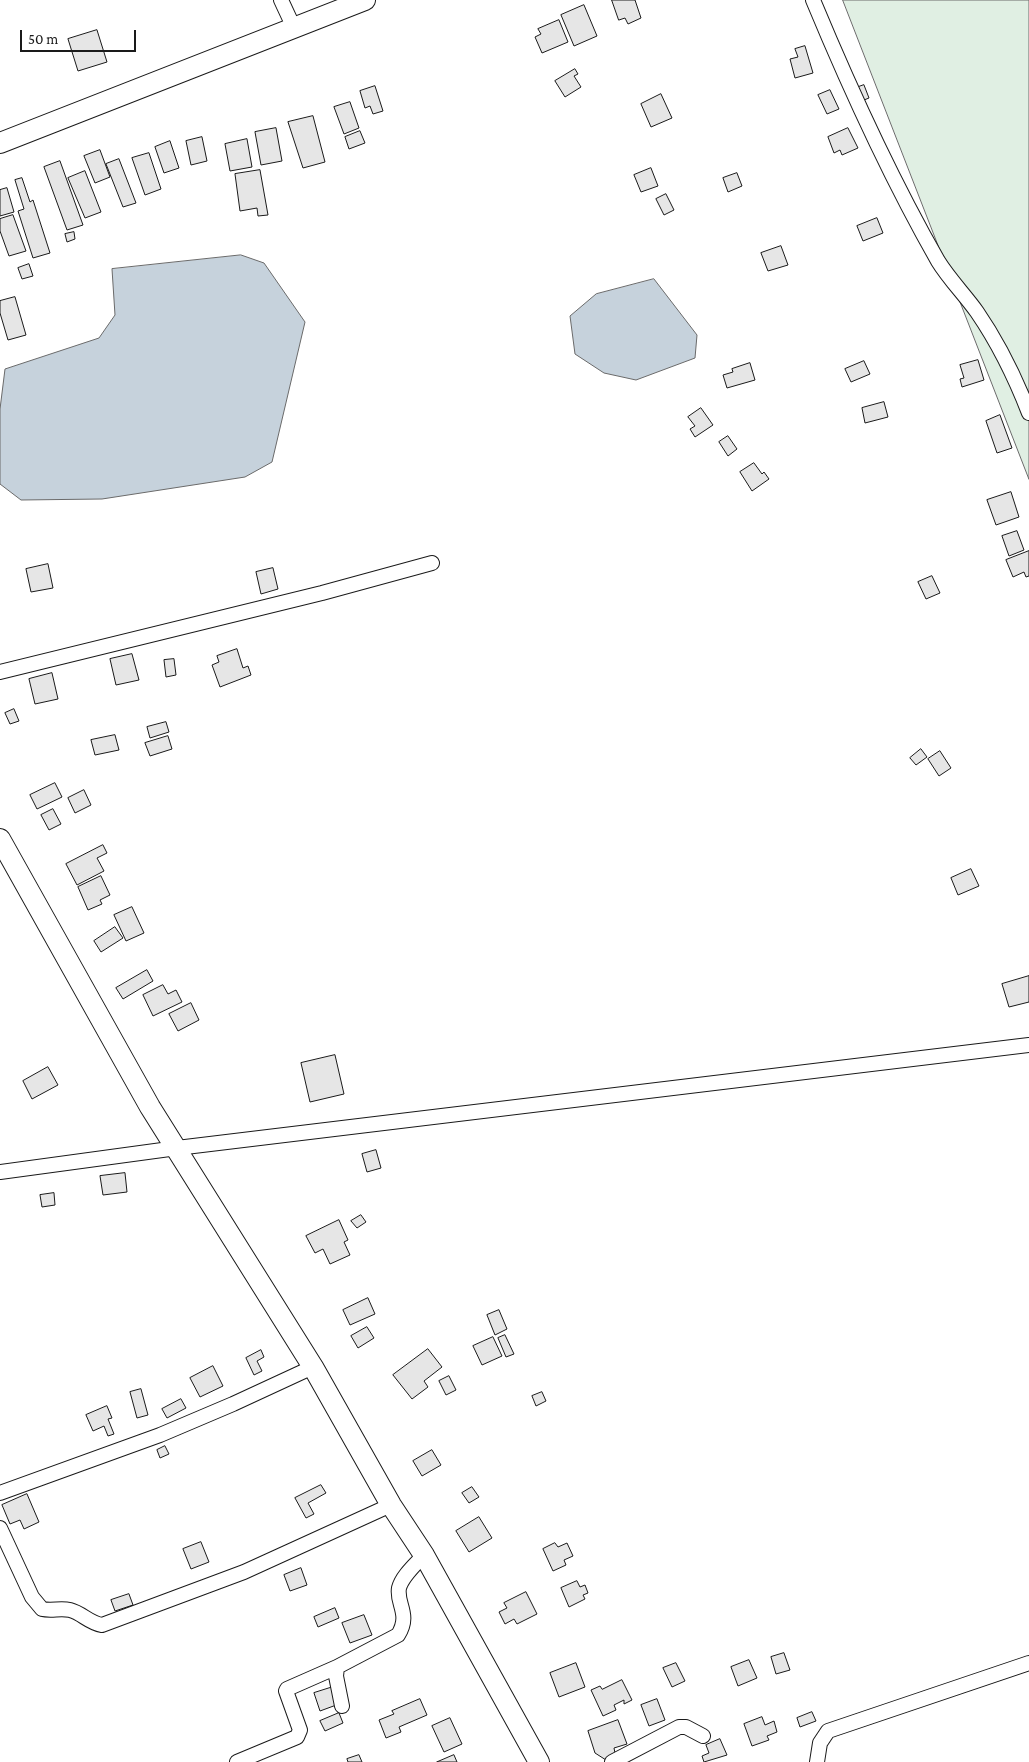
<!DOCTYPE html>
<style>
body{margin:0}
#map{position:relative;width:1029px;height:1762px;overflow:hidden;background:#fff;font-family:"Crimson Pro",serif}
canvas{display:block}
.scale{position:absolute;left:20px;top:30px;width:116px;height:22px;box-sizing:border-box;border:2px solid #1a1a1a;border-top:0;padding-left:6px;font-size:15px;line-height:18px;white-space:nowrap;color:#1a1a1a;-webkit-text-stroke:4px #fff;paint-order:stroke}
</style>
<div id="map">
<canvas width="1029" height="1762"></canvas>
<div class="scale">50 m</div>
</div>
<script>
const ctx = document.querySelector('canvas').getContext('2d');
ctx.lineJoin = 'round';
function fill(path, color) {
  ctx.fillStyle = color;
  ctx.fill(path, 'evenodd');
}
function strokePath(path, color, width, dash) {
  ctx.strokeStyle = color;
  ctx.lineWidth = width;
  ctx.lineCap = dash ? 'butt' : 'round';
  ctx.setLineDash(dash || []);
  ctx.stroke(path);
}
const green = new Path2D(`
 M843 0H1029V479Z`);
const water = new Path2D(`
 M241 255 264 263 305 322 272 462 245 477 102 499 21 500 0 484V409L5 369 99 338 115 315 112 269Z
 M654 279 697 335 695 358 636 380 604 373 575 354 570 316 596 294Z`);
const building = new Path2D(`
 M612 0H635L641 18 628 24 625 18 619 20Z
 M584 5 597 36 574 46 561 15Z
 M559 20 568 42 542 53 535 37 541 34 538 29Z
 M97 30 107 62 78 71 68 39Z
 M805 46 813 73 795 78 790 59 798 57 795 49Z
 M575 69 578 74 574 76 581 87 565 97 555 81Z
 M864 85 869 98 859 102 853 89Z
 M375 86 383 111 373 114 370 106 365 108 360 91Z
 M830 90 839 109 827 114 818 95Z
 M661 94 672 118 651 127 641 104Z
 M350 102 359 128 344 134 334 107Z
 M313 116 325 162 303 168 288 122Z
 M276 128 282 161 261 165 255 132Z
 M848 128 858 148 842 155 840 150 834 153 828 137Z
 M360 131 365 143 349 149 345 137Z
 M202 137 207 161 191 165 186 141Z
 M247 139 252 167 230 171 225 144Z
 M170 141 179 168 164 173 155 147Z
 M100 150 110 177 95 183 84 156Z
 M149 153 161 189 145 195 132 158Z
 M119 159 136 203 123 207 106 164Z
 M60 161 83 225 67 230 44 167Z
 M651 168 658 186 641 192 634 175Z
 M260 170 268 215 258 216 257 208 240 211 235 174Z
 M85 171 101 212 85 218 68 178Z
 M737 173 742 186 728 192 723 178Z
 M22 178 30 202 33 200 50 253 33 258 18 211 24 209 15 180Z
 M7 188 14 212 0 216V190Z
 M666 194 674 210 664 215 656 199Z
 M13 215 26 251 9 256 0 231V219Z
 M877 218 883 233 863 241 857 226Z
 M74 232 75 239 67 242 65 234Z
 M781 246 788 265 768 271 761 253Z
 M29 264 33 276 22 279 18 268Z
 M15 297 26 335 8 340 0 313V301Z
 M978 360 984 380 962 387 960 379 964 378 960 365Z
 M864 361 870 374 851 382 845 369Z
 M750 363 755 380 727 388 723 375 733 372 732 369Z
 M884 402 888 417 865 423 862 408Z
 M701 408 713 425 695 437 690 429 695 426 688 417Z
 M1000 415 1012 448 997 453 986 421Z
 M728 436 737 449 728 456 719 442Z
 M754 463 762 474 764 472 769 479 752 491 740 472Z
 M1011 492 1019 517 996 525 987 500Z
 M1017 531 1024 550 1009 556 1002 536Z
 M1029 551V576L1026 577 1024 572 1013 577 1006 560Z
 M48 564 53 588 31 592 26 569Z
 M273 568 278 589 261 594 256 572Z
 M932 576 940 593 926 599 918 582Z
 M237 649 243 668 248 666 251 675 220 687 212 665 219 662 217 656Z
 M132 654 139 680 116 685 110 659Z
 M174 659 176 675 166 677 164 660Z
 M52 673 58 699 35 704 29 679Z
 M14 709 19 721 10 724 5 713Z
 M166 722 169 732 150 738 147 727Z
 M115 735 119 750 95 755 91 740Z
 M168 736 172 749 150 756 145 743Z
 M921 749 927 757 916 765 910 758Z
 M940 751 951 768 939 776 928 759Z
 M55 783 62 797 37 809 30 795Z
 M84 790 91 805 75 813 68 798Z
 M53 809 61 824 49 830 41 815Z
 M103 845 107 853 97 858 104 871 77 885 66 864Z
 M971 869 979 886 958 895 951 878Z
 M101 876 110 895 100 900 102 904 88 910 78 887Z
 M132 907 144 933 126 941 114 915Z
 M115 927 123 938 101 952 94 941Z
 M147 970 153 981 123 999 116 988Z
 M1029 976V1002L1009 1007 1002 984Z
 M163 985 168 994 176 990 182 1002 153 1016 143 995Z
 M191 1003 199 1020 178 1031 169 1014Z
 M335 1055 344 1094 310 1102 301 1063Z
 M48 1067 58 1085 32 1099 23 1081Z
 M376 1150 381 1168 367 1172 362 1154Z
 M125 1173 127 1192 103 1195 100 1176Z
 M54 1193 55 1205 42 1207 40 1195Z
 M361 1215 366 1222 357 1228 351 1221Z
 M339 1220 348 1240 344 1242 350 1255 330 1264 323 1249 315 1253 306 1236Z
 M368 1298 375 1314 350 1325 343 1310Z
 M499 1310 507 1329 495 1335 487 1315Z
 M367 1327 374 1338 358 1348 351 1336Z
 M505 1335 514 1354 506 1357 498 1338Z
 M493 1337 502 1356 482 1365 473 1346Z
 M428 1349 442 1367 424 1381 428 1387 412 1399 393 1375Z
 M261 1350 264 1357 257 1361 262 1371 254 1375 246 1358Z
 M213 1366 223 1386 200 1397 190 1378Z
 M449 1376 456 1390 446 1395 439 1381Z
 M141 1389 148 1415 137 1418 130 1392Z
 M542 1392 546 1401 536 1406 532 1396Z
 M181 1399 186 1408 167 1418 162 1409Z
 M107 1406 112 1418 108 1419 114 1434 108 1436 104 1426 93 1431 86 1415Z
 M165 1446 169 1454 160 1458 157 1450Z
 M432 1450 441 1465 422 1476 413 1461Z
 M321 1485 326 1493 308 1503 314 1514 306 1518 295 1498Z
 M472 1487 479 1497 469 1503 462 1493Z
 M27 1494 39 1522 24 1529 20 1520 10 1524 2 1505Z
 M479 1517 492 1538 469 1552 456 1531Z
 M201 1542 209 1562 191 1569 183 1549Z
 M555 1543 558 1547 567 1543 573 1556 564 1560 566 1565 553 1571 543 1549Z
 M301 1568 307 1585 290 1591 284 1575Z
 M577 1581 580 1587 585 1585 588 1593 583 1595 585 1599 569 1607 561 1588Z
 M526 1592 537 1614 517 1624 514 1619 505 1624 499 1612 507 1608 504 1603Z
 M129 1594 133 1605 115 1611 111 1600Z
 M335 1608 339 1618 318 1627 314 1617Z
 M364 1615 372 1635 350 1643 342 1623Z
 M784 1653 790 1670 776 1674 771 1657Z
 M749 1660 757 1678 738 1686 731 1667Z
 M576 1663 585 1687 559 1697 550 1673Z
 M676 1663 685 1681 672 1687 663 1668Z
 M622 1680 632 1700 624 1704V1700L614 1705 616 1710 603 1716 591 1690 600 1686 602 1689Z
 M333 1687 339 1704 320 1711 314 1693Z
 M420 1699 427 1715 399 1727 401 1732 386 1738 379 1720 394 1714 392 1711Z
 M657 1699 665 1720 649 1726 641 1705Z
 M812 1712 816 1721 800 1727 797 1718Z
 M339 1713 343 1723 325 1731 320 1721Z
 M762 1717 765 1725 774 1721 777 1732 767 1736 769 1740 752 1746 744 1724Z
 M450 1718 462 1744 444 1752 432 1726Z
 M618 1720 627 1744 614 1748 615 1753 606 1760 595 1753 588 1731Z
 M720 1739 727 1755 704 1762 702 1756 709 1753 706 1745Z
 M359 1755 362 1762H348L347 1759Z
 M454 1755 457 1762H437Z`);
const street = new Path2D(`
 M281 0 294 28
 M813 0C850 89 890 177 938 261 949 279 965 295 977 312 999 344 1015 377 1029 413
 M0 672 322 593 432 563
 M0 1172 177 1148 1029 1045
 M0 1493 160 1435 233 1404 313 1367
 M0 1528 32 1597 42 1609C51 1611 61 1608 70 1610 82 1613 89 1623 102 1625L244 1572 391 1505
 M342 1706 336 1676 337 1667 398 1635C411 1614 396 1604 399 1588 402 1576 416 1564 424 1555
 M237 1762 297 1737 300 1730 286 1691 287 1689 337 1667
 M612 1762 679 1727H686L703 1736
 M817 1762 820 1743 828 1731 1029 1663`);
const secondary = new Path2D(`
 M0 143 365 0
 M0 839 150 1107 313 1367 391 1505 424 1555 539 1762`);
fill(green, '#e0efe3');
strokePath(green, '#6a6a6a', 1);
fill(water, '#c6d2dc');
strokePath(water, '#6a6a6a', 1);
fill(building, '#e6e6e6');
strokePath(building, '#1a1a1a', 1);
strokePath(street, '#1a1a1a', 16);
strokePath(secondary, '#1a1a1a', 22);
strokePath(street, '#fff', 14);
strokePath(secondary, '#fff', 20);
</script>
